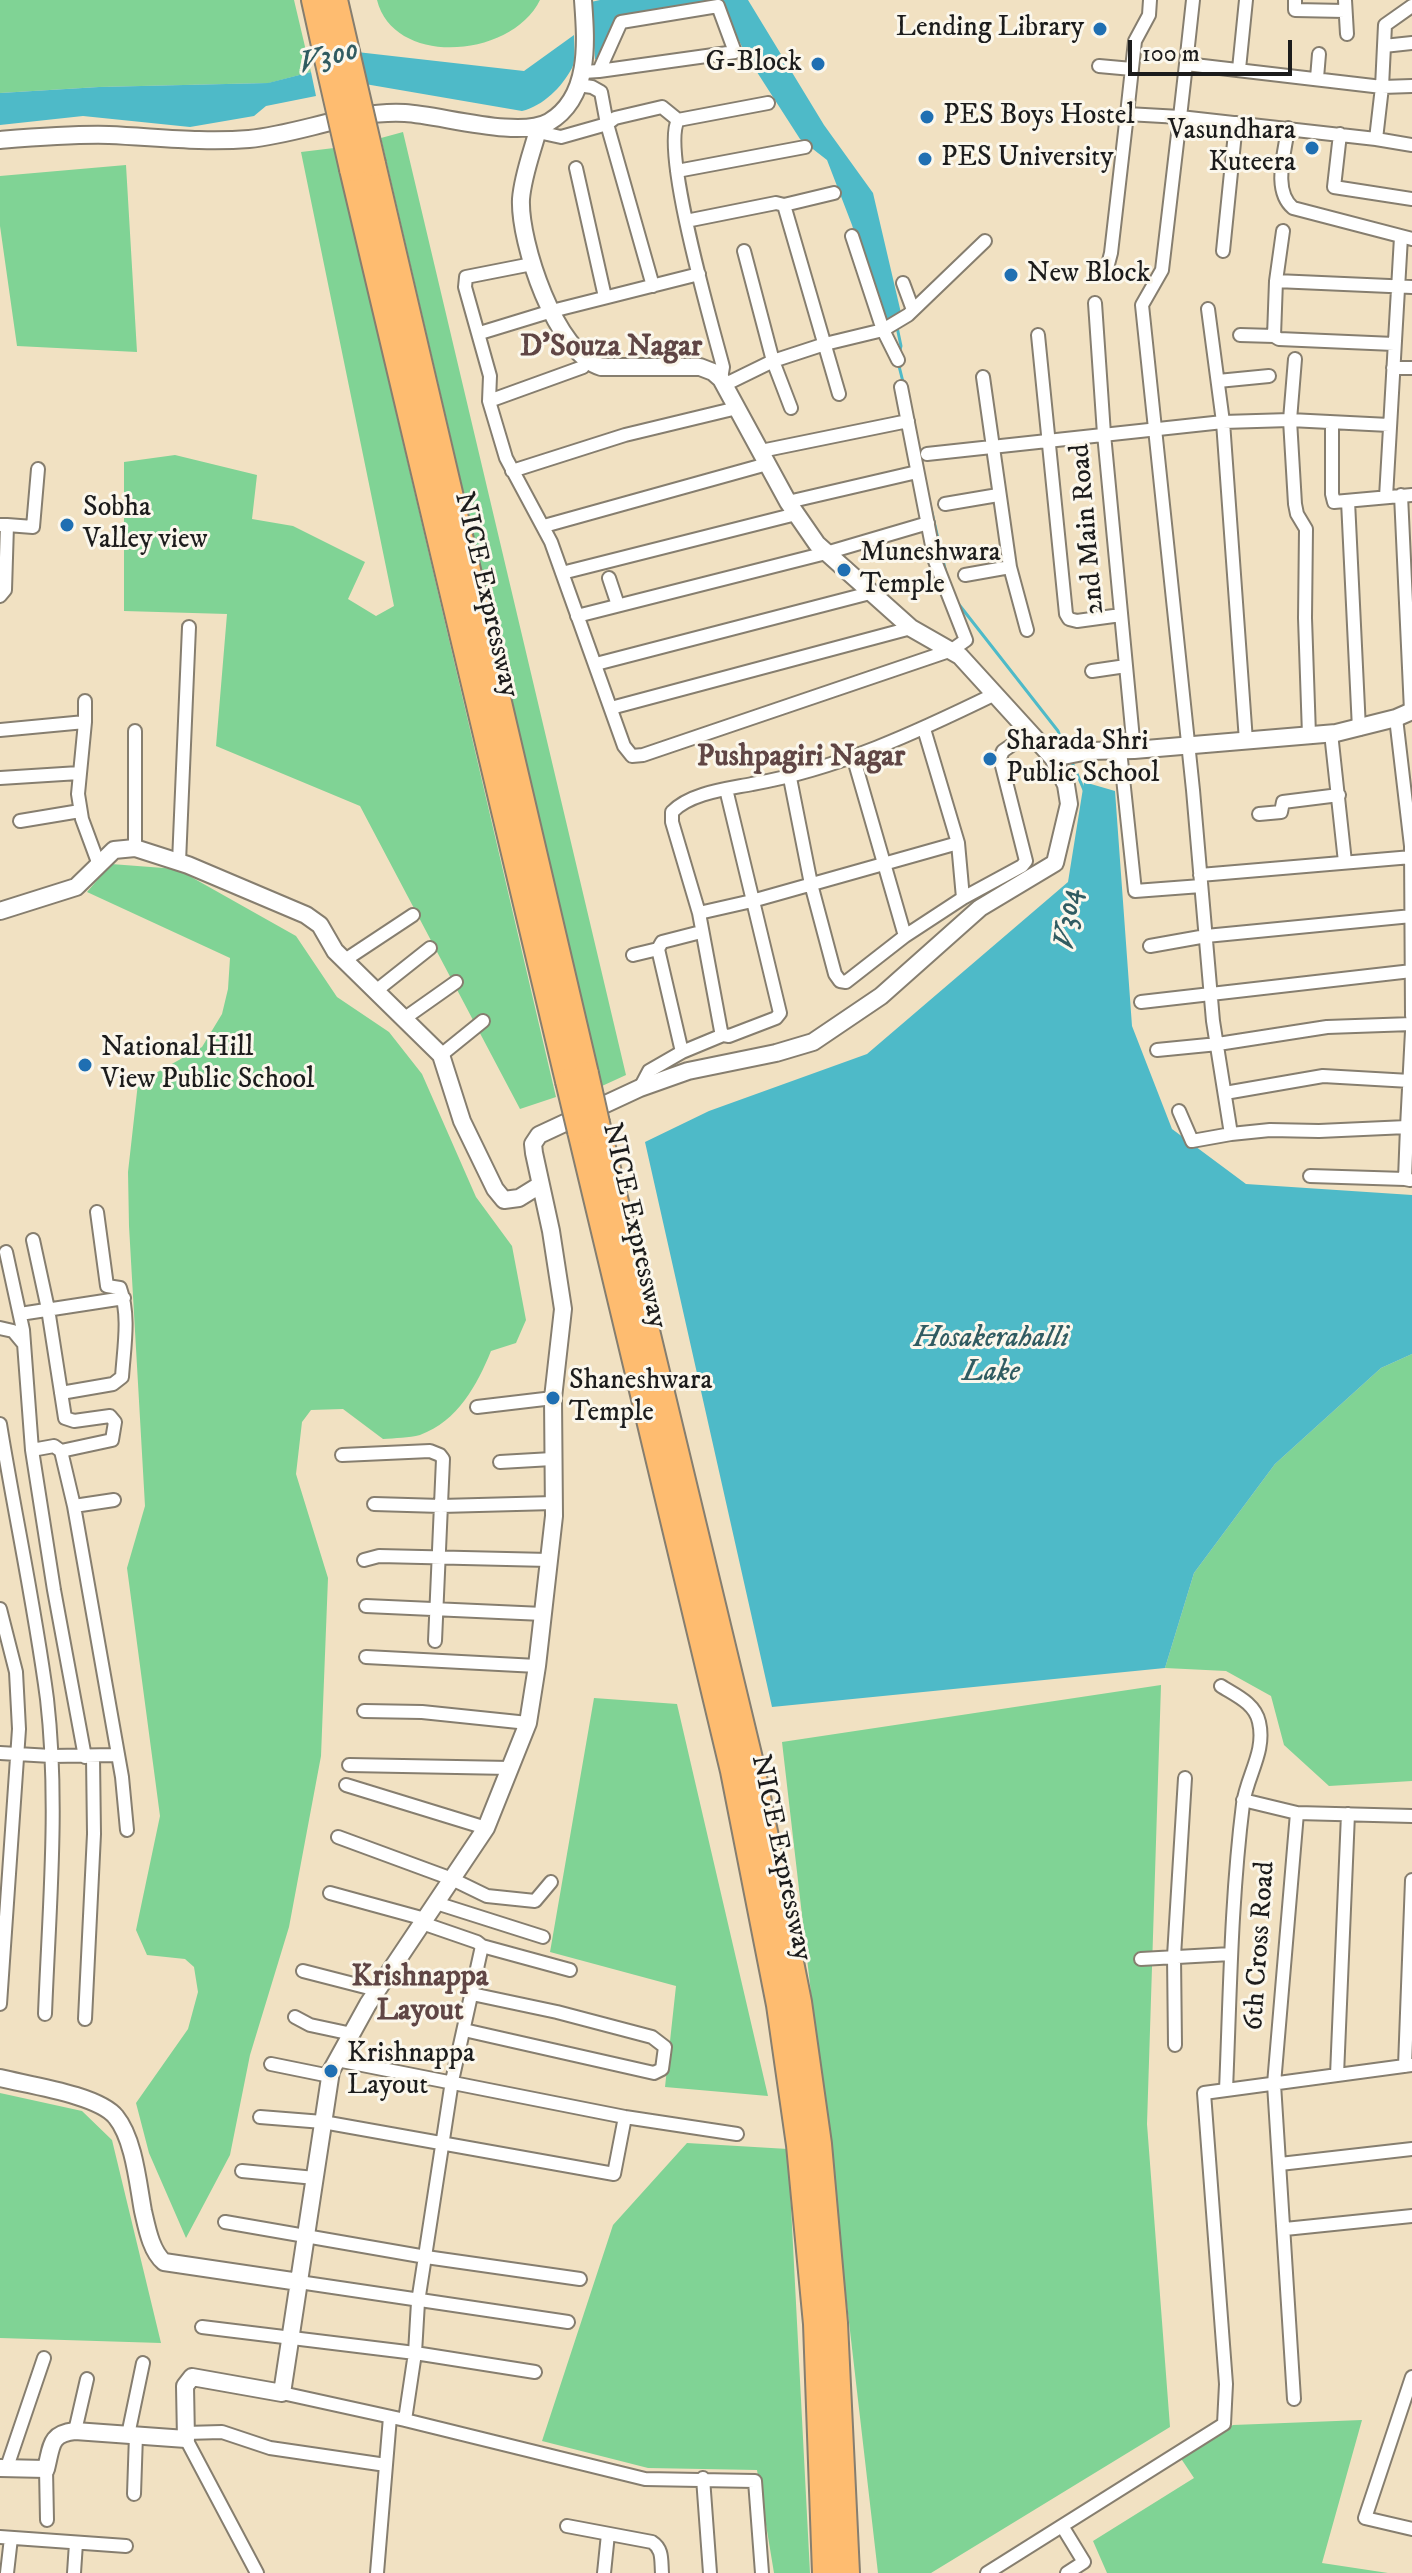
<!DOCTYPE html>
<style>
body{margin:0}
#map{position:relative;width:1412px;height:2573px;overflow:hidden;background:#f1e1c2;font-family:"IM FELL DW Pica",serif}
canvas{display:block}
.scale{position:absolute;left:1128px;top:40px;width:164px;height:36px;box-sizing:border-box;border:4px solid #1c1c1c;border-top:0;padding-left:10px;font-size:24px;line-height:28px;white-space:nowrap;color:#1c1c1c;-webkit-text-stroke:6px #fbf7ec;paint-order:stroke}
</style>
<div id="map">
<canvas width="1412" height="2573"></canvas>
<div class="scale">100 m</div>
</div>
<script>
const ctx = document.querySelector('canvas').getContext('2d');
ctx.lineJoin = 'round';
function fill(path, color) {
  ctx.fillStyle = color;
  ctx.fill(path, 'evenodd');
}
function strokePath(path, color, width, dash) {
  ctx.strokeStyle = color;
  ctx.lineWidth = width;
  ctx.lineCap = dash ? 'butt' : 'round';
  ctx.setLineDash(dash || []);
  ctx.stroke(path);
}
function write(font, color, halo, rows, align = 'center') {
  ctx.font = font + ' "IM FELL DW Pica",serif';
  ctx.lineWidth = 6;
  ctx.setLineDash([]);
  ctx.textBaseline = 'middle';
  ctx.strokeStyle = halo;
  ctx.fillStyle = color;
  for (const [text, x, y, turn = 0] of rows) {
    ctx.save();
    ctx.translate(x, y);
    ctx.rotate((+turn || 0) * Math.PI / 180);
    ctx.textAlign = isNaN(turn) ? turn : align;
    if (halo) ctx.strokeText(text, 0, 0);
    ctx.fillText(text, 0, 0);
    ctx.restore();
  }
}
const green = new Path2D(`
 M0 0H294L311 72 269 83 99 87 0 93Z
 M377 0H540C512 58 394 68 377 0Z
 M403 132 626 1075 602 1086 381 138Z
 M334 148 556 1097 520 1109 360 806 216 746 227 614 124 611V462L175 455 257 475 252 519 293 526 365 562 348 599 376 616 394 606 301 152Z
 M126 165 137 352 17 346 0 226V176Z
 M111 864 177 869 296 936 337 997 389 1032 422 1074 476 1197 512 1246 526 1320 516 1343 491 1351C477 1385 458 1421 420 1435 409 1438 395 1438 383 1439L343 1409 311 1410 302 1422 296 1474 328 1578 321 1756 289 1927 250 2055 230 2155 186 2238 149 2153 136 2103 188 2029 198 1992 194 1967 185 1959 147 1955 136 1930 160 1816 127 1568 145 1506 129 1226 128 1172 138 1083 202 1047 222 1014 228 989 230 958 87 892Z
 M1412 1354V1781L1329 1786 1284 1745 1271 1696 1226 1671 1165 1668 1194 1573 1275 1464 1381 1368Z
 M1161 1685 1147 2124 1170 2427 931 2573H878L782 1742Z
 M594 1698 677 1704 768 2096 665 2087 676 1986 550 1952Z
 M0 2093 82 2111 112 2140 161 2343 0 2338Z
 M687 2143 788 2149 810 2573H774L757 2470 648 2468 542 2441 613 2225Z
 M1362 2420 1322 2563 1388 2573H1107L1093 2541 1194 2478 1180 2457 1233 2425Z`);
const water = new Path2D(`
 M600 0H716L620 17 600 63 595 59 591 2Z
 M719 0H748L824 125 873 193 901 313 882 323 852 225 827 160 800 139 746 55Z
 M574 35C574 45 576 60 572 68 562 87 543 106 522 111L365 84 357 52 524 71Z
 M311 72 316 96 266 106 254 116 190 127 83 116 0 125V93L99 87 268 83Z
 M1084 782 1115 791 1132 1026 1172 1129 1246 1184 1412 1195V1354L1381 1368 1275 1464 1194 1573 1165 1668 772 1707 645 1142 709 1111 867 1054 1068 882Z`);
const stream = new Path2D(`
 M897 327 901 346 899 354
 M898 362 903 382
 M926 487 946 573
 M957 602 1058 731 1066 750
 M1071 760 1084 790`);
const minor = new Path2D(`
 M1295 0V10L1345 11
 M1345 0 1347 34
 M1412 6 1385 25 1382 87 1376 139 1180 117 1186 64 1382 87 1412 86
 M1384 46 1412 43
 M1186 64 1193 0
 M1099 66 1132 69
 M1239 69 1246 0
 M583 72 599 71 735 52 718 6 621 22 599 71
 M1317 78 1319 54
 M578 85 592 87 601 92 607 124 653 286
 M1127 114 1135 41 1149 15 1150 0
 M1288 128C1285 153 1272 190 1293 208L1412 239
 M538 132 561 137 607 124 615 118 662 107 678 120
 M1340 134 1334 187 1412 199
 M1376 139 1412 145
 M576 168 605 297
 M677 171 805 147
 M784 205 834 193
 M686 221 776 203 784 205 839 394
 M1283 231 1276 281 1274 336 1279 339 1394 344
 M852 236 883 330 898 360
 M744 251 773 361 791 408
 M1223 251 1236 123
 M532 264 466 277 465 287 490 376 489 401 506 458 551 542 624 746 632 756 643 755 952 650 966 640 935 561 901 387
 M1106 272 1111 253 1127 114 1180 117 1162 270 1142 305 1193 790 1213 1021 1231 1134 1270 1130 1319 1131 1407 1127 1412 1031
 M1276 281 1412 287
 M903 283 913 310
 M1095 303 1104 434 1134 750
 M1208 309 1223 422 1246 741
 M480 333 552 311 699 274
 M1038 335 1066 614 1069 619 1077 621 1121 615
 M1240 335 1274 336
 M1295 359 1290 420 1295 504 1297 514 1306 529 1305 618 1309 735
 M1393 368H1412
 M983 377 1010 567 1027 630
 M721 379 723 367C712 325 661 151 678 120L768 103
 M1218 381 1269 376
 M726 384 773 361 825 344 883 330 908 315 985 241
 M489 401 583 367 587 361
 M1332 423V494L1334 502 1412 495
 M761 451 908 421
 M927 454 1223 422 1290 420 1389 425
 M512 471 625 435 737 408
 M1401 495 1411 711
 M1386 497 1401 237
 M1348 501 1359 729
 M788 502 917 472
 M945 504 998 495
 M0 525H7L5 590 0 596
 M7 525 33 527 38 469
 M544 526 767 464
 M562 573 796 514
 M965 575 1010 567
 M609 578 618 605
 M577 616 826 553 928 523
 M596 664 870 593
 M1092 671 1126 666
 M611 708 911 628
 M1396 718 1411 846 1412 1016
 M85 722V701
 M0 730 85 722 78 794 82 819 99 865
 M1331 733 1345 862
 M1120 750 1135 891 1201 886
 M853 756 905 936
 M0 778 79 773
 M790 778 811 884 835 974 840 981 846 982 905 936 963 898 958 843 924 729
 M726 789 780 1013 776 1018 729 1036 723 1035 721 1031 699 913 672 822V812C690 793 727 789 752 784 838 769 917 732 995 694
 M1259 814 1281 812 1283 802 1339 795
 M20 821 80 811
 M135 848V731
 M179 862 189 627
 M1200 875 1412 857
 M963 898 1022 866 1026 861 1000 758 1003 751 1029 733
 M699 913 752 901 958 843
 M1150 946 1206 936 1412 916
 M633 955 658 949
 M345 960 413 915
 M377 990 430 948
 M1141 1002 1412 971
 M405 1018 456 982
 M1157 1050 1218 1044 1327 1027 1412 1024
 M682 1052 658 949 662 942 701 932
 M441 1055 483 1021
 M640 1088 649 1071 682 1052 723 1035
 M1225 1093 1323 1076 1410 1081
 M1179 1111 1192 1141 1231 1134
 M1407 1127 1405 1179 1410 1180
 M1310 1176 1405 1179
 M33 1240 48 1309 65 1418 74 1421 110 1416 115 1422 112 1440 61 1451
 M6 1252 23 1330 32 1450 54 1590 85 1757
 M20 1314 124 1298
 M0 1328 13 1331 23 1343
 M61 1393 113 1384 122 1377C124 1347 130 1316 120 1288L107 1286 97 1212
 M477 1407 553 1398
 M0 1424C15 1516 35 1607 47 1699 59 1803 49 1910 45 2014
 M32 1450 54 1446 61 1451 74 1506 122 1777 127 1830
 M342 1455 430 1451 440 1455 443 1459 435 1641
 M500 1462 552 1459
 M374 1504 441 1506 554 1503
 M74 1506 114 1500
 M364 1560 379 1556 549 1560
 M366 1606 543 1614
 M0 1609 16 1672 19 1729 0 2004
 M366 1657 537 1666
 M1221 1686C1235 1695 1255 1703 1259 1722 1266 1752 1247 1775 1243 1804 1231 1899 1230 1995 1226 2090
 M364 1711 422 1712 528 1723
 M0 1753 51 1756 117 1755
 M349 1765 510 1768
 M346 1785 486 1828
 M1243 1800 1297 1813 1412 1816
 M338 1837 452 1879 487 1896 535 1901 551 1882
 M330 1893 425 1919
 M436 1903 543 1937
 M422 1923 477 1942 482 1946 570 1970
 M1141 1959 1231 1954
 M303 1971 377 1990
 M295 2017 310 2025 352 2034
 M85 2019 94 1834 93 1757
 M464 2030 654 2073 662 2069 665 2047 652 2037 557 2012 472 1994
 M1175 2045 1174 1956 1185 1778
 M337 2060 625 2117 737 2134
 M271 2064 330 2076
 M1405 2066 1412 1880
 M1337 2075 1348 1814
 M260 2117 323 2122 614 2174 625 2117
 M1280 2164 1412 2149
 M242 2171 315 2178
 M225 2222 426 2257 580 2279
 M1285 2229 1412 2216
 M299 2282 568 2322
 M202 2327 415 2353 535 2372
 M1412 2377 1365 2518 1412 2529
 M282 2393 405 2420 645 2479 755 2481 762 2573
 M1294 2399 1274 2084 1297 1813
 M405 2420 415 2353 418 2302 452 2081 482 1946
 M75 2431 87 2379
 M185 2433 222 2432 270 2448 386 2465
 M128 2435 143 2363
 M186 2439 257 2573
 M7 2467 44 2358
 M46 2469 47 2520
 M703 2478 710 2573
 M134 2494 136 2435
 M567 2526 652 2542C663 2549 661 2560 662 2573
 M1062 2526 1084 2562 1067 2573
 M0 2537 126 2546
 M7 2573 11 2538
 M74 2573 76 2543
 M377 2573 390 2417
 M604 2573 608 2534
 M987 2573 1224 2424 1226 2384 1204 2093 1412 2065`);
const tertiary = new Path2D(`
 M0 140C37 137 73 134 109 135 156 137 202 143 249 139 301 134 352 110 405 113 441 115 519 139 549 122 591 97 586 41 583 0
 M1053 758 1088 751 1134 750 1336 733 1396 718 1412 711
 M0 911 76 887 114 850 135 848 188 865 306 915 320 925 335 951 441 1055 462 1121 495 1189 504 1200 519 1198 540 1185
 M0 2078C28 2085 99 2095 116 2117 134 2139 138 2184 143 2211 147 2228 151 2251 164 2262L299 2282
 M0 2468 46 2469C52 2446 49 2434 75 2431L186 2439 185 2386 192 2377 282 2393 331 2071 368 2004 486 1828 528 1723 537 1666 554 1516 553 1398 563 1309 551 1231 534 1153 533 1144 539 1135 640 1088 688 1071 776 1053 813 1042 881 996 980 908 1055 863 1069 804 1066 785 1053 758 960 656 911 628 817 544 788 502 721 379 713 372 700 367H601C556 354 519 242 521 199 523 174 533 150 539 126`);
const motorway = new Path2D(`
 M314 0 327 59
 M335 0 347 52
 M373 164 586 1074
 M352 169 568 1081
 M597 1123 752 1767 799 2002 819 2144 835 2323 847 2573
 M580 1131 733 1771 779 2005 799 2145 816 2324 825 2573`);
const motorwayBridge = new Path2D(`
 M347 52 373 164
 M327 59 352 169
 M586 1074 597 1123
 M568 1081 580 1131`);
const markers = [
 [1100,29,8,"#1f6fb2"],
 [818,64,8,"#1f6fb2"],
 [927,117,8,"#1f6fb2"],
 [1312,148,8,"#1f6fb2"],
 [925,159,8,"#1f6fb2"],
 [1011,275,8,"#1f6fb2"],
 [67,525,8,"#1f6fb2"],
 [844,570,8,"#1f6fb2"],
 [990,759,8,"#1f6fb2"],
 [85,1065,8,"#1f6fb2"],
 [553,1398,8,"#1f6fb2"],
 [331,2071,8,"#1f6fb2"]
];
const poiNames = [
 ["Lending Library",1084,29,"right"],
 ["G-Block",802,64,"right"],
 ["PES Boys Hostel",943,117],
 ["Vasundhara",1296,132,"right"],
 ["Kuteera",1296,164,"right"],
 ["PES University",941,159],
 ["New Block",1027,275],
 ["Sobha",83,509],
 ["Valley view",83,541],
 ["Muneshwara",860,554],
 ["Temple",860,586],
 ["Sharada Shri",1006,743],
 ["Public School",1006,775],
 ["National Hill",101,1049],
 ["View Public School",101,1081],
 ["Shaneshwara",569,1382],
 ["Temple",569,1414],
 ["Krishnappa",347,2055],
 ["Layout",347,2087]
];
const streetNames = [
 ["2nd Main Road",1089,529,-95],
 ["NICE Expressway",485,595,77],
 ["NICE Expressway",633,1226,77],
 ["NICE Expressway",780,1858,78],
 ["6th Cross Road",1261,1946,-86]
];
const waterNames = [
 ["V300",329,59,-15],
 ["V304",1070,919,-84],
 ["Hosakerahalli",991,1340],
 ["Lake",991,1374]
];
const neighbourhoodNames = [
 ["D'Souza Nagar",611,349],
 ["Pushpagiri Nagar",801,759],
 ["Krishnappa",420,1979],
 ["Layout",420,2013]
];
fill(green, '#80d395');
fill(water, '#4ebac8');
strokePath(stream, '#4ebac8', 3);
strokePath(minor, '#867e6f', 16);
strokePath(tertiary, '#867e6f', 20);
strokePath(motorway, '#867e6f', 28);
strokePath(minor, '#fff', 12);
strokePath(tertiary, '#fff', 16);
strokePath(motorway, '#febc70', 24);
strokePath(motorwayBridge, '#867e6f', 28, []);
strokePath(motorwayBridge, '#febc70', 24);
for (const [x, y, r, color] of markers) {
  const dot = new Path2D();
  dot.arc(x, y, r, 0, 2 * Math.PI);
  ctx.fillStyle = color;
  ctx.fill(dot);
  strokePath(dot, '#fbf7ec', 3);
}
write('28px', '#1c1c1c', '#fbf7ec', poiNames, 'left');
write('28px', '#1c1c1c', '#fbf7ec', streetNames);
write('italic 30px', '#305b61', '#fbf7ec', waterNames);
write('bold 30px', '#604645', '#fbf7ec', neighbourhoodNames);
</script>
